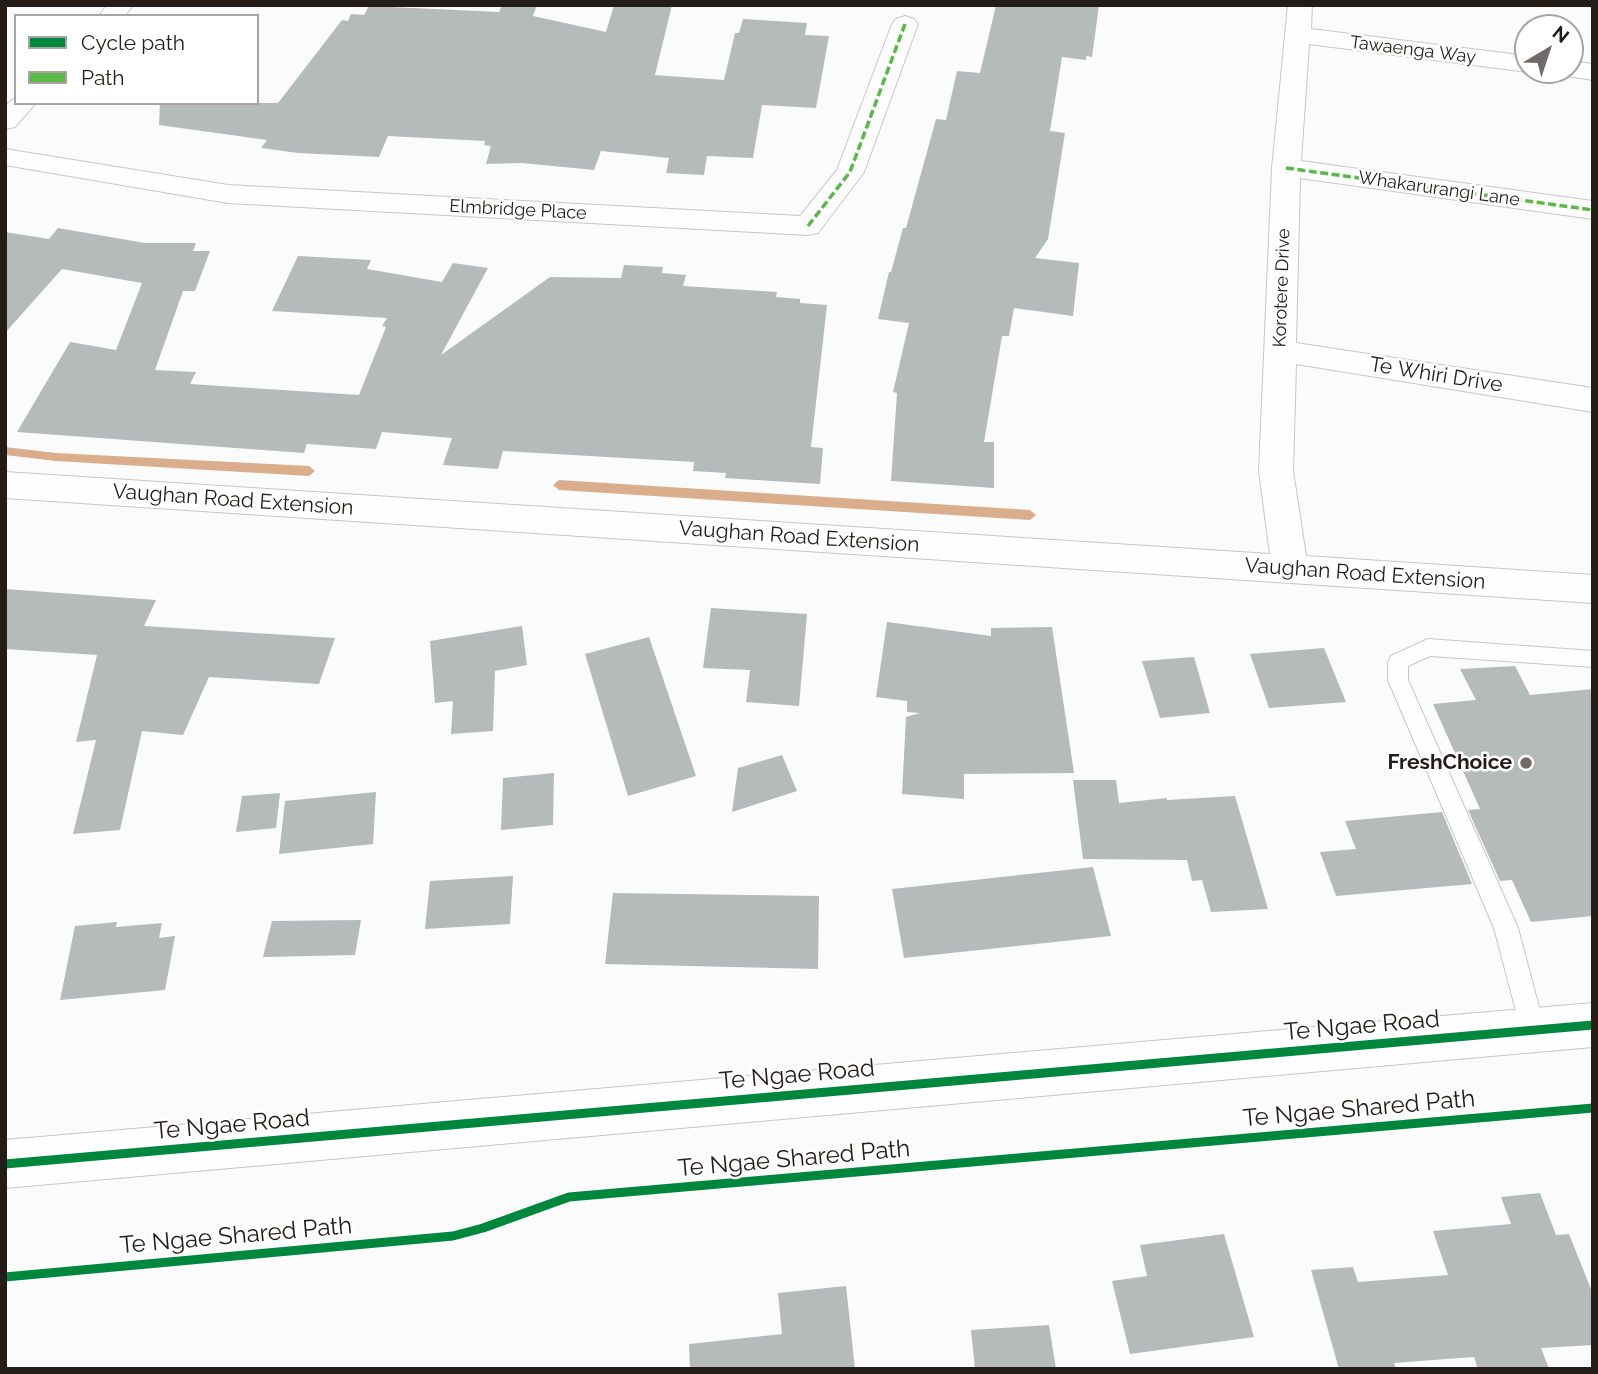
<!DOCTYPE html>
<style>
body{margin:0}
#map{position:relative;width:1598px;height:1374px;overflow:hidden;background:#fbfbfb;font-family:Raleway,sans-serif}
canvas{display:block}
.frame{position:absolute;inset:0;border:7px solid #241c17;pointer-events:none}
.legend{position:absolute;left:14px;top:14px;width:245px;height:91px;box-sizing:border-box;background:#fff;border:2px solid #a7a4a2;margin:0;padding:9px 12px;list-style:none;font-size:21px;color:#241c17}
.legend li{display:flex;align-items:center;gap:14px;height:35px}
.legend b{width:35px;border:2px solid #a7a4a2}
.north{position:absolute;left:1514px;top:14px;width:70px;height:70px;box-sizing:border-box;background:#fff;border:2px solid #a7a4a2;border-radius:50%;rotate:39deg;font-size:19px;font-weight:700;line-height:28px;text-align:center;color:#241c17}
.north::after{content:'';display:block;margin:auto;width:24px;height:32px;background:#6f6a67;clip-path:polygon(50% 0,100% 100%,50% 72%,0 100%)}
</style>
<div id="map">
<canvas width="1598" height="1374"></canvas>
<div class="frame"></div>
<ul class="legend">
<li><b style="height:9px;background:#00873e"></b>Cycle path</li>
<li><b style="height:9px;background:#58b947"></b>Path</li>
</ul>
<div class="north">N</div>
</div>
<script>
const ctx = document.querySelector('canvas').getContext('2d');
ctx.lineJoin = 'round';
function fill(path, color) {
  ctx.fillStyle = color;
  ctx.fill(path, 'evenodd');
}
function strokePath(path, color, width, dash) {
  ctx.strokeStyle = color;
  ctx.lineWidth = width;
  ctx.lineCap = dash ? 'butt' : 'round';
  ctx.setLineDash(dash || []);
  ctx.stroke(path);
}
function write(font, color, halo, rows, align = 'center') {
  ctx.font = font + ' Raleway,sans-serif';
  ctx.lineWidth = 5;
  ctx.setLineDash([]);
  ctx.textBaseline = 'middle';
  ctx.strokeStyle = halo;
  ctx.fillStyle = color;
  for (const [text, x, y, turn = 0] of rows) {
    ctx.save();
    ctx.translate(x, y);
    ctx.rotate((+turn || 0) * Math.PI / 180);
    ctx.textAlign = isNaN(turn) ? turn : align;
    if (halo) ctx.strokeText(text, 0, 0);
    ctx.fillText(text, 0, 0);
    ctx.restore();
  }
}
const stream = new Path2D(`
 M5 447 56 453 309 466 315 471 309 476 56 461 5 455Z
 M559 480 1030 510 1036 515 1030 520 559 490 553 485Z`);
const building = new Path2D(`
 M502 5H537L533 16 606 32 614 5H672L655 75 724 80 735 33H739L743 19 807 23 805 35 829 36 816 108 762 105 753 158 707 156 704 175 666 173 669 158 601 151 594 170 522 163 486 164 491 146 484 145 485 141 388 136 379 157 298 153 261 148 267 140 159 125 160 103H278L342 20 348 21 351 14 364 15 369 6 499 12Z
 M996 5H1099L1092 57 1086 56V60L1062 57 1050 131 1065 133 1048 239 1035 258 1079 263 1073 316 1014 308 1009 336H1002L984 442H994V488L891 481 897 393 893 392 909 323 878 319 889 272H891L903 228H906L936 119 946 120 957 71 980 73Z
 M58 228 145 243H196L193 251H210L195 291H183L155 370 196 372 190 384 359 395 386 327 382 326 387 318 272 311 298 256 371 260 367 269 442 282 453 263 488 268 441 355 550 277 621 278 624 265 663 267 662 273 686 275 683 286 777 292 776 297 800 299V303L827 305 811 447 823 448 820 484 725 478 726 473 693 471 694 462 503 451 498 469 443 465 452 438 382 432 376 449 307 444 304 453 17 432 70 342 116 350 142 283 62 269 5 333V232L49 239Z
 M5 589 156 600 144 626 335 638 319 684 209 677 183 735 142 731 120 830 73 834 96 740 76 742 97 655 5 649Z
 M711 608 807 614 799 706 746 702 750 670 703 668Z
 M887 622 991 636V628L1052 627 1074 773 964 774V799L902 794 906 717 920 713 907 712V701L876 697Z
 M522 626 527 665 495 671 493 731 451 734 453 701 435 703 430 641Z
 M649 637 696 776 628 796 585 654Z
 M1324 648 1346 702 1269 708 1250 654Z
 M1194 657 1210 713 1160 718 1142 661Z
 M1515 666 1530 695 1593 689V916L1531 922 1512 880 1500 881 1468 810 1480 809 1433 704 1476 700 1460 669Z
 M782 755 797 791 732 812 738 768Z
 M554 773 553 825 501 830 503 778Z
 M1073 780H1116L1119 803 1167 798V800L1235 796 1268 909 1211 912 1202 880 1192 881 1187 860 1083 859Z
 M376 792 373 844 279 854 285 801Z
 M280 793 276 828 236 832 242 796Z
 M1442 812 1472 884 1336 896 1320 852 1356 849 1345 821Z
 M1093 867 1111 936 904 958 892 889Z
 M513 876 510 924 425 929 430 881Z
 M613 893 819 896 818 969 605 964Z
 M361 920 355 955 263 957 272 921Z
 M117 922 116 927 162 923 159 938 175 936 165 990 60 1000 75 926Z
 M1540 1193 1556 1235 1569 1234 1593 1294V1345L1541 1348 1549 1369H1478L1474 1357 1394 1363 1396 1369H1339L1311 1270 1353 1267 1358 1282 1448 1275 1433 1231 1511 1224 1501 1197Z
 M1224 1234 1254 1337 1130 1354 1112 1281 1147 1276 1140 1245Z
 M846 1286 855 1369H690L689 1344 782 1334 778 1293Z
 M1049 1325 1056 1369H975L971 1330Z`);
const lane = new Path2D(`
 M1428 639 1593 651V667L1430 656 1408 666V680L1518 928 1545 1030 1542 1039 1533 1042 1524 1039 1521 1030 1494 928 1388 680V662L1391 656Z`);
const street = new Path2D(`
 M107 5H133L125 16H99Z
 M1288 5H1312L1311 29 1528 56V70H1535L1528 72 1309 44 1301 161 1593 201V219L1300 178 1296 343 1593 388V412L1296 364 1293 471 1306 556 1593 575V603L5 498V472L1270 554 1259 471 1272 168Z
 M905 16 914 19 918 24 864 172 818 233 808 235 228 203 5 165V149L228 185 800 216 837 170 892 24 896 19Z
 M1570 61 1593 64V80L1561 75 1558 70H1570Z
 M16 97V103H36L15 127 5 129V106Z`);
const highway = new Path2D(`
 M1593 1003V1047L5 1188V1140Z`);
const quiet = new Path2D(`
 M1286 168 1593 210
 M808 226 850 172 905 24`);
const cycleway = new Path2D(`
 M5 1164 1593 1025
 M5 1277 453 1236 483 1228 569 1197 1593 1108`);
const markers = [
 [1526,763,7,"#6f6a67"]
];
const farStreetnames = [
 ["Tawaenga Way",1413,50,7],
 ["Whakarurangi Lane",1439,189,8],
 ["Elmbridge Place",518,210,3],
 ["Korotere Drive",1282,288,-88]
];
const streetNames = [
 ["Te Whiri Drive",1436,375,9],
 ["Vaughan Road Extension",233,500,4],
 ["Vaughan Road Extension",799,537,4],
 ["Vaughan Road Extension",1365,574,4]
];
const poiNames = [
 ["FreshChoice",1512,763]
];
const nearStreetnames = [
 ["Te Ngae Road",1362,1026,-5],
 ["Te Ngae Road",797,1075,-5],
 ["Te Ngae Shared Path",1359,1109,-5],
 ["Te Ngae Road",232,1125,-5],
 ["Te Ngae Shared Path",794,1159,-5],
 ["Te Ngae Shared Path",236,1236,-5]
];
fill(stream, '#daad8c');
fill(building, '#b5babb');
strokePath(lane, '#cac6c3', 2);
strokePath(street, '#cac6c3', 2);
strokePath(highway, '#cac6c3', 2);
fill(lane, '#fefefe');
fill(street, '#fefefe');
fill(highway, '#fefefe');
strokePath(quiet, '#58b947', 3.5, [8, 3.5]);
strokePath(cycleway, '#00873e', 9);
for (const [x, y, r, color] of markers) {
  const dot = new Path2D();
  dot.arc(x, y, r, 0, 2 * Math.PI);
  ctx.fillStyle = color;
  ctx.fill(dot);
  strokePath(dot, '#fff', 2.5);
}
write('18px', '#241c17', '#fff', farStreetnames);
write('21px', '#241c17', '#fff', streetNames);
write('bold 21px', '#241c17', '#fff', poiNames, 'right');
write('24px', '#241c17', '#fff', nearStreetnames);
</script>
